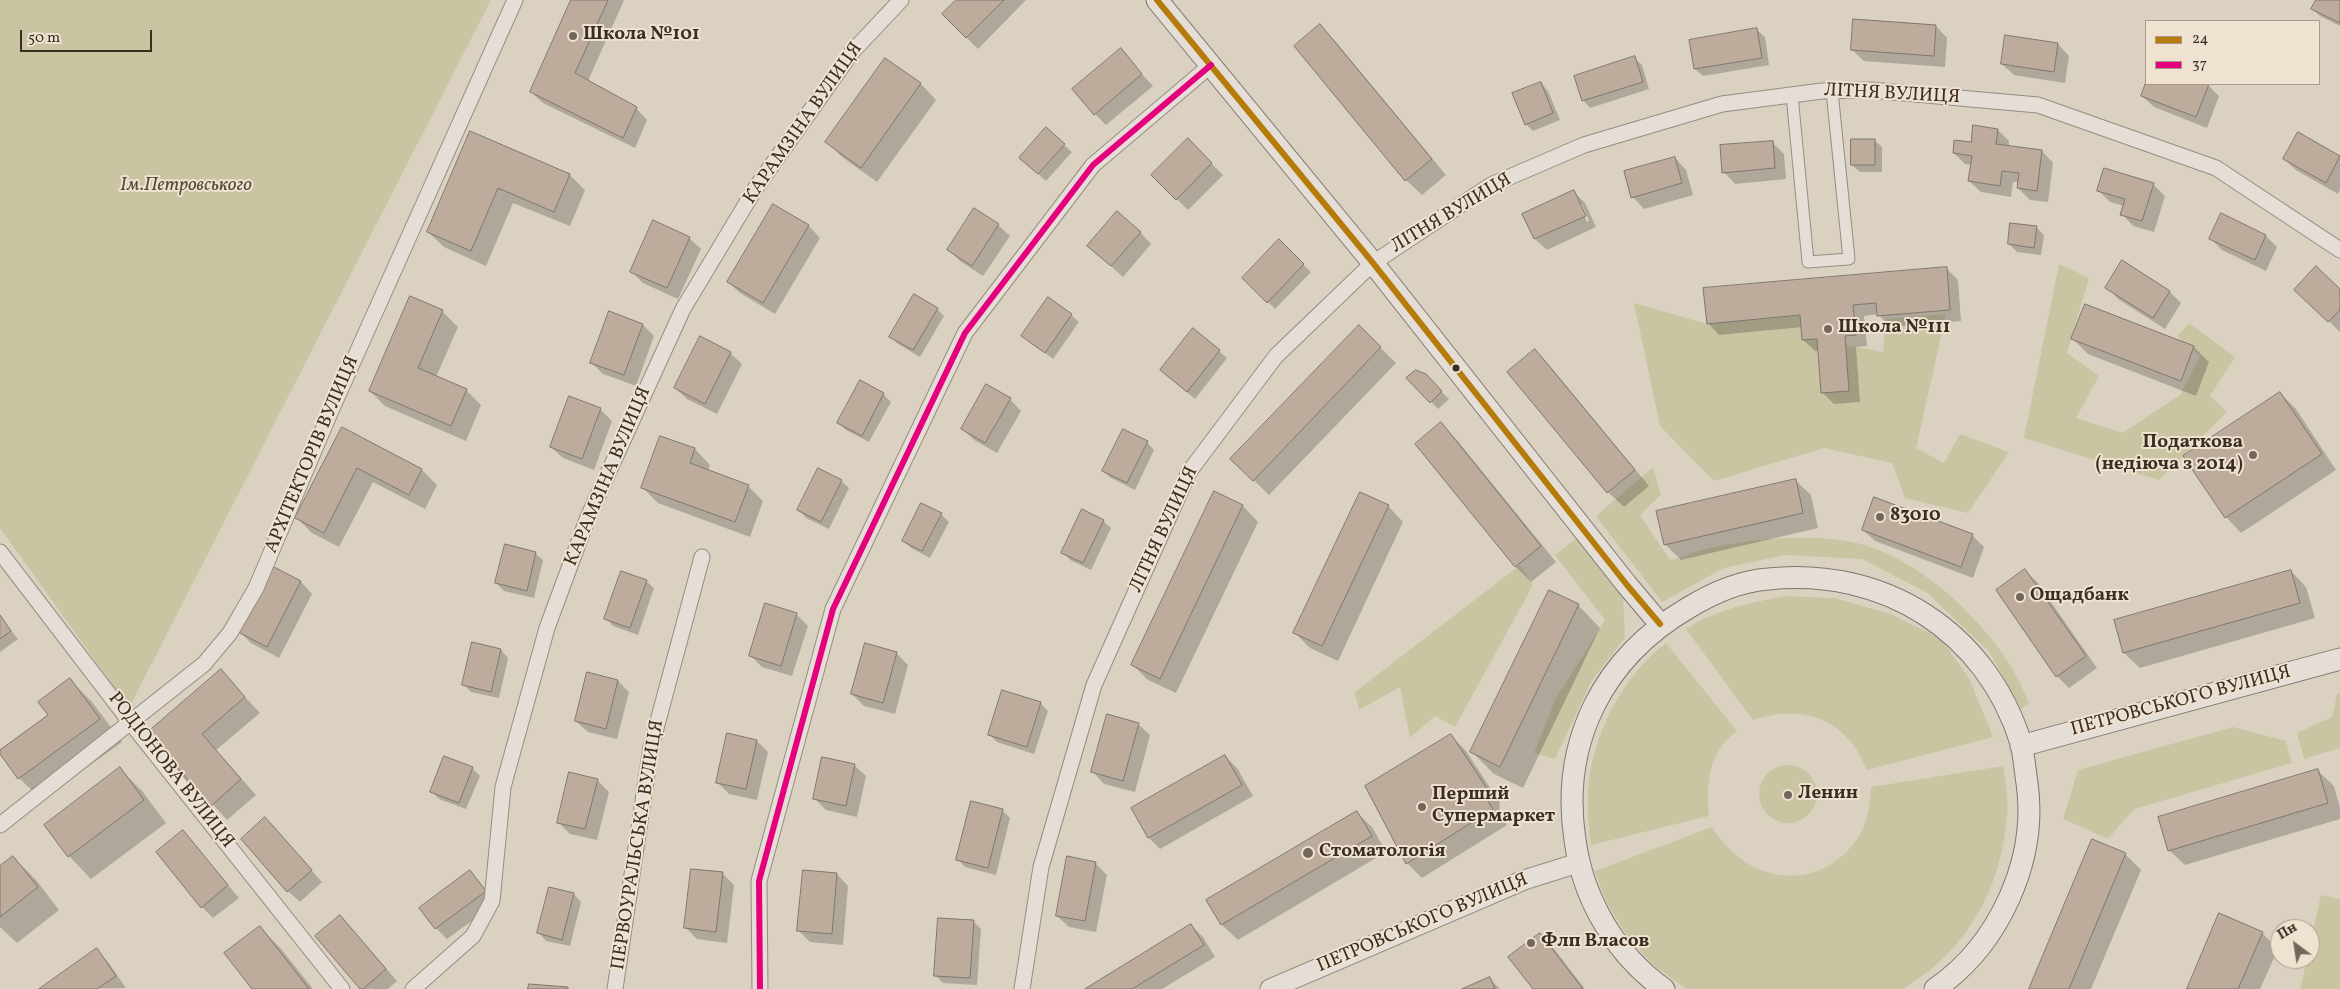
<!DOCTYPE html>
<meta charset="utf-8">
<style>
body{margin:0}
#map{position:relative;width:2340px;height:989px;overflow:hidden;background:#dbd1c1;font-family:Vollkorn,serif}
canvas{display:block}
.legend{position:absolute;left:2145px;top:20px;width:175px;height:65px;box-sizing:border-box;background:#efe2d0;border:1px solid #a79a8a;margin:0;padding:6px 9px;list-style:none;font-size:15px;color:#3a2e22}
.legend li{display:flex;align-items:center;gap:10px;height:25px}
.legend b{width:25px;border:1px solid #a79a8a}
.north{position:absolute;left:2270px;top:919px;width:50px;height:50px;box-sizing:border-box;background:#efe2d0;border:1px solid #a79a8a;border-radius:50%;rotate:329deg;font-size:14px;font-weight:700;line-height:20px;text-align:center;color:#3a2e22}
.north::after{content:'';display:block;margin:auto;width:18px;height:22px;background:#72675a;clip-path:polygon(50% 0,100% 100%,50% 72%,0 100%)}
.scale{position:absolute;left:20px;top:30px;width:132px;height:22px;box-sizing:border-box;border:2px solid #3a2e22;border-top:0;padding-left:6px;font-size:15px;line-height:18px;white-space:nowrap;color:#3a2e22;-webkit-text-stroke:4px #efe2d0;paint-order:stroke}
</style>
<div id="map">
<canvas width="2340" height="989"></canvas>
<ul class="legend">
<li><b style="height:6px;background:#b57c0c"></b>24</li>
<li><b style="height:6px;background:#e5007d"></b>37</li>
</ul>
<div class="north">Пн</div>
<div class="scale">50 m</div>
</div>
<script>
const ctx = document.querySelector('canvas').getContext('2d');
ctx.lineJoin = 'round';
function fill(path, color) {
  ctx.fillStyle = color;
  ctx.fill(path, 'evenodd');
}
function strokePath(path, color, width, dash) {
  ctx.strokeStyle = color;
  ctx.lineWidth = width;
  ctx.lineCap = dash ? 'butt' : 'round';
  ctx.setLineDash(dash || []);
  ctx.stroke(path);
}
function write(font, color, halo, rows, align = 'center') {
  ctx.font = font + ' Vollkorn,serif';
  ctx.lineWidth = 4;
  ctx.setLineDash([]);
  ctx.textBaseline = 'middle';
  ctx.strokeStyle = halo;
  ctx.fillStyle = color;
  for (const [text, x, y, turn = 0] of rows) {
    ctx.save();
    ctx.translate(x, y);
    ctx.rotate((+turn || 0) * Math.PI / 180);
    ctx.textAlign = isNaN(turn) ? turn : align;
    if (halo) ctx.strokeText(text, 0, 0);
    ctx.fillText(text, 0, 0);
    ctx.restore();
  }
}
const green = new Path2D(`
 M0 0H491L129 708 0 528Z
 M2059 264 2089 278 2067 353 2099 376 2076 418 2123 433 2180 395 2200 356 2177 336 2189 323 2235 357 2210 396 2227 412 2159 480 2024 438Z
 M1634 303 1707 324 1800 315 1802 340 1817 339 1821 393 1849 391 1846 345 1883 352 1886 319 1946 314 1916 448 1944 463 1960 434 2009 452 1968 513 1905 498 1892 463 1824 448 1714 481 1660 426Z
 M1653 467 1661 495 1640 515 1670 560C1682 557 1694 552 1706 549 1756 537 1831 530 1879 550 1913 564 1946 589 1971 616 1996 642 2017 670 2029 704L2021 709 1989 651 1926 592 1862 559 1785 555 1724 568 1662 602 1596 516Z
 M1580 535 1623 594 1625 638 1591 682 1555 759 1534 753 1556 698 1605 620 1555 555Z
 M1520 565 1533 585 1455 727 1435 716 1410 738 1400 687 1359 710 1355 692Z
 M1787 596 1834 598 1891 614 1941 639 1969 678 1993 737 1867 770C1847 719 1803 703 1753 720L1686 629C1717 609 1752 602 1787 596Z
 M1666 643 1737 731C1708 753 1706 782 1709 816L1591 845C1588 821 1586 796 1590 773 1598 725 1627 672 1666 643Z
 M2340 693V748L2304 759 2297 733 2332 717 2337 694Z
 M2233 727 2286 741 2292 763 2134 809 2108 839 2063 819 2078 770Z
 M1759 794a29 29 0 1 1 58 0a29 29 0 1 1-58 0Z
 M2003 766C2005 782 2009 800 2007 816 2001 890 1967 950 1903 989H1686L1652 964 1626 934 1606 902 1595 871 1712 827C1746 883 1817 896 1858 838 1868 823 1870 805 1871 787Z
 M2321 895 2340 899V989H2300L2307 959H2310V945Z`);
const shadow = new Path2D(`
 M572 0H624L588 81 636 108 647 120 635 148 543 103 531 92Z
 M957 0H1026L978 49 943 14Z
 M2317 0H2340V26L2320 16 2313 9Z
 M1320 26 1335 41 1446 175 1422 195 1406 180 1295 46Z
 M1936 26 1947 38 1945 67 1864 61 1852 50Z
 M1757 30 1765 37 1769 65 1703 76 1695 69Z
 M2058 44 2069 56 2065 83 2014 75 2002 64Z
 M1120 50 1153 86 1106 125 1095 114Z
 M1634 58 1642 65 1649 89 1590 108 1583 100Z
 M885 60 921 84 936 100 877 182 842 157 827 142Z
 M1541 83 1548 91 1560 120 1533 131 1526 124Z
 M2147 84 2208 85 2219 96 2207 128 2154 107 2142 96Z
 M1046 129 1072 152 1046 181 1028 165Z
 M1998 130 2009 141V147L2042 151 2053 163 2048 202 2030 200 2018 188 2019 182H2013L2011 197 1981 192 1969 181 1972 165 1965 164 1954 153Z
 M471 133 570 175 585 190 570 226 513 203 486 266 444 247 428 232Z
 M2298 134 2340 157V190L2338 194 2296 170 2284 159Z
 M1188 140 1223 175 1188 210 1153 175Z
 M1874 140 1882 147V172H1860L1852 165Z
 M1772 142 1784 154 1786 179 1735 184 1724 172Z
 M1675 158 1686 170 1693 195 1644 209 1633 197Z
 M2153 184 2165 196 2154 232 2133 226 2122 214 2124 206 2110 202 2098 190Z
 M1574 192 1585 203 1596 227 1547 250 1535 239 1524 214ZM1579 204H1582L1589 221 1587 222Z
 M774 206 809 226 820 238 775 314 740 293 728 282Z
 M998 225 1010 236 983 276 960 261 948 249Z
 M2036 227 2044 235 2041 255 2017 252 2009 244Z
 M1140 232 1151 244 1123 277 1089 246Z
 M2266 236 2277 247 2266 271 2222 250 2210 238Z
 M689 238 701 249 678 299 643 283 631 271Z
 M1279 241 1311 272 1275 309 1244 278Z
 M2123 262 2170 292 2181 303 2165 329 2118 299 2107 287Z
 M1946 268 1958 280 1961 321 1890 327 1878 314 1864 316 1867 346 1856 347 1860 402 1834 404 1822 392 1819 351H1815L1803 340V327L1719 335 1708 323Z
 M2296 289 2340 291V332Z
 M410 298 443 312 458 327 436 377 466 390 481 405 466 441 385 406 370 391Z
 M937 309 944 316 920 357 898 344 891 336Z
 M1071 315 1079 322 1053 359 1023 336Z
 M643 325 654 336 636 386 603 374 591 362Z
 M1359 327 1396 363 1269 495 1232 459Z
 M1193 330 1227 358 1195 399 1161 370Z
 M2073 339 2194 347 2209 362 2196 396 2088 354Z
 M1535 350 1550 366 1649 486 1624 507 1608 492Z
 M730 353 742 364 717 414 687 399 675 388Z
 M1425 375 1449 399 1438 409 1408 378Z
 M2280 393 2296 409 2336 470 2241 533 2226 517Z
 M883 394 891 402 869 442 846 430 839 423Z
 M1010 399 1021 411 997 453 974 440 963 429Z
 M600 409 612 421 594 470 563 458 551 447Z
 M1441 424 1456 439 1556 562 1531 582 1515 566Z
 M343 429 422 470 437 485 425 509 373 482 339 547 312 533 297 518Z
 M661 437 695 449 710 465 708 471 748 486 763 501 750 537 658 503 643 488Z
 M1147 442 1154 450 1135 490 1111 478 1103 471Z
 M1795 480 1811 495 1818 528 1681 560 1665 544Z
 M841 481 849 488 829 529 806 518 799 510Z
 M1215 493 1243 506 1258 522 1176 693 1148 680 1132 664Z
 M1875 499 1973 536 1984 547 1973 578 1875 541 1863 530Z
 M1388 506 1403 522 1338 661 1310 648 1294 632Z
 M941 514 949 522 930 558 911 548 903 540Z
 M1103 521 1111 528 1091 570 1070 560 1063 552Z
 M535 553 543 560 534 598 504 591 496 583Z
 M273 568 301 582 312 594 279 658 251 643 239 631Z
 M2025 571 2037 582 2097 668 2069 688 2057 676 1997 590Z
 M2291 571 2306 587 2315 618 2140 668 2124 653 2116 621Z
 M646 581 654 588 638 635 613 626 606 618Z
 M1578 605 1600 628 1523 788 1494 774 1472 752Z
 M796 614 808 626 792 676 762 667 750 655Z
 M0 617 18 639 0 652Z
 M501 650 508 658 499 698 471 692 464 685Z
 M896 653 908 665 895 714 864 706 852 694Z
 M221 671 260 713 216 750 256 795 227 820 149 733Z
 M70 680 92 702 122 742 42 800 19 778 0 751 49 716Z
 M618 681 629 692 617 739 588 732 576 721Z
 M1040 703 1048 711 1034 754 997 742 990 735Z
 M1138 724 1150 735 1135 792 1104 784 1093 772Z
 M1451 736 1466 751 1500 803 1499 812 1507 825 1422 878 1407 863Z
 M757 741 768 752 757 800 729 794 717 782Z
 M1225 756 1237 768 1253 796 1160 849 1149 838 1133 809Z
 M854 765 866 776 857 817 826 810 814 798Z
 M472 768 480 776 466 809 439 799 431 791Z
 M120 769 142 791 166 823 91 879 69 856 46 825Z
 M2318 771 2334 786 2340 808V819L2185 865 2169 850Z
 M597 780 609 792 597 840 570 834 558 822Z
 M1002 810 1010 818 996 875 965 867 958 859Z
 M1356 812 1372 827 1386 852 1238 940 1222 925 1208 900Z
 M276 830 322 882 300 902 288 891Z
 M183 832 239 898 213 918 202 907Z
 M2125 854 2141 870 2091 989H2030Z
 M13 857 36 880 59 910 17 943 0 927V868Z
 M1095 863 1107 875 1096 932 1069 927 1057 916Z
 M470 872 496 903 447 939 436 928Z
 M722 873 734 885 727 943 697 939 686 928Z
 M837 874 848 886 843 945 810 942 798 930Z
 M574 894 581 902 570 946 546 941 539 933Z
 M974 922 981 929 977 985 943 983 935 975Z
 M1191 925 1203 937 1215 957 1162 989H1087Z
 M260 927 282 950 313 989H253Z
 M351 928 397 981 388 989H362Z
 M2262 933 2278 949 2260 989H2188Z
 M1540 935 1555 950 1585 989H1535Z
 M97 950 108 962 126 988 40 989Z
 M1490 979 1500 989H1465Z`);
const building = new Path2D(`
 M571 0H608L575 73 637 107 623 138 530 92Z
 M956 0H1004L966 38 942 14Z
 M2316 0H2340V23L2311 9Z
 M1853 19 1936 25 1934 56 1851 50Z
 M1320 24 1432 159 1405 181 1294 46Z
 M1757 28 1762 58 1694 69 1689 40Z
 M2005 35 2058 43 2054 72 2001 64Z
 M1121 48 1142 74 1094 115 1072 89Z
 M1635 56 1643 82 1582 101 1574 76Z
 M885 58 921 83 861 168 825 142Z
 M1541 82 1553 113 1525 125 1512 93Z
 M2146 82V84H2209L2196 117 2141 96Z
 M1973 125 1998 129 1996 144 2042 150 2037 191 2017 188 2019 173 2002 171 2000 186 1968 181 1972 156 1953 153 1954 140 1971 142Z
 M1046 127 1065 144 1038 174 1019 158Z
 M470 131 570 174 554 212 498 188 471 251 427 232Z
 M2298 132 2340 156 2326 183 2283 159Z
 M1188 138 1212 163 1176 200 1151 175Z
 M1851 139H1875V165H1851Z
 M1773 141 1775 168 1722 173 1720 145Z
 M1675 157 1682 183 1631 198 1624 171Z
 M2104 168 2154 183 2142 221 2120 215 2125 199 2097 191Z
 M1574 190 1586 216 1534 239 1522 214Z
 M773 204 809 225 763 303 727 282Z
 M974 208 999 224 972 266 947 250Z
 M1117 211 1141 232 1111 266 1087 246Z
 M2221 213 2266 235 2255 260 2209 239Z
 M653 220 690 237 667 288 630 272Z
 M2010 223 2037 226 2034 248 2008 244Z
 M1279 239 1304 264 1267 303 1242 278Z
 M2122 260 2170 291 2153 318 2105 288Z
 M2316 266 2340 289V310L2328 322 2294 290Z
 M1947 267 1950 310 1877 316 1876 303 1853 305 1856 335 1845 336 1849 391 1821 393 1817 339 1802 340 1800 315 1707 324 1703 288Z
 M914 294 938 308 913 350 889 337Z
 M410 296 443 310 418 368 467 389 451 426 369 391Z
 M1048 297 1072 314 1045 353 1021 336Z
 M2085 304 2194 346 2181 381 2071 339Z
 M609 311 643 324 624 375 590 363Z
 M1359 325 1381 347 1253 481 1230 459Z
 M1193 328 1220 350 1187 392 1160 370Z
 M700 336 731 352 705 404 674 388Z
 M1535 349 1635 470 1607 493 1507 372Z
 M1416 370 1426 374 1442 391 1430 403 1406 378Z
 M860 380 884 393 862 436 837 423Z
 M986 384 1011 398 985 443 961 429Z
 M2280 392 2322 454 2225 518 2183 456Z
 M569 396 601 408 582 459 550 447Z
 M1441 422 1541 546 1515 567 1415 444Z
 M342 427 422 469 409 495 357 468 324 533 295 518Z
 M1123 429 1148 441 1127 483 1102 471Z
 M660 436 695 448 690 463 749 485 735 522 641 488Z
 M818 468 842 480 821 522 797 510Z
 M1796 479 1803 513 1664 545 1656 511Z
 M1214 491 1243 505 1160 679 1131 665Z
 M1360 492 1389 505 1322 646 1293 633Z
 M1874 497 1973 534 1961 567 1862 530Z
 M921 503 942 513 922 551 902 541Z
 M1082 509 1104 520 1083 563 1061 553Z
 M505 544 536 552 527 591 495 583Z
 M272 566 301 581 267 647 238 632Z
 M2025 569 2086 656 2056 677 1996 590Z
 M2291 570 2300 603 2123 653 2114 620Z
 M621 571 647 580 630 628 604 619Z
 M1549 590 1579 604 1500 767 1470 752Z
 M765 603 797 613 781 666 749 656Z
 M0 615 11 631 0 639Z
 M472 642 501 649 491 692 462 685Z
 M865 643 897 652 883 703 851 694Z
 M221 669 245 697 202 734 241 779 211 806 147 733Z
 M587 672 618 680 606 729 575 721Z
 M70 678 100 719 18 779 0 754V750L48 715 38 702Z
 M1002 690 1041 702 1027 747 988 735Z
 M1107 714 1139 723 1123 781 1091 772Z
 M727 733 757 740 746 789 716 783Z
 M1451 734 1486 787 1484 795 1493 809 1406 864 1365 786Z
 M1225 755 1242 785 1148 838 1131 808Z
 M444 756 473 767 459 803 430 792Z
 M822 757 855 764 846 806 813 799Z
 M120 767 144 800 68 857 44 825Z
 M2318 769 2328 803 2168 851 2158 817Z
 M569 772 598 779 585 829 557 823Z
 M971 801 1003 809 988 868 956 860Z
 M1357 811 1372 836 1221 925 1206 900Z
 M265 817 312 870 287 892 241 839Z
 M183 830 228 885 201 908 156 852Z
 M2092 839 2126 853 2069 989H2029Z
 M13 856 38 887 0 917V866Z
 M1067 856 1096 862 1085 921 1056 916Z
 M691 869 723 872 716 932 684 928Z
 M470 870 486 891 435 929 419 908Z
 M803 870 837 873 832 934 797 931Z
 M549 887 574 893 562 940 537 933Z
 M2219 913 2263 932 2238 989H2187Z
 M340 915 386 969 363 989H360L315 936Z
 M938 918 974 920 970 978 934 976Z
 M1191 924 1204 945 1132 989H1085Z
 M260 926 309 989H252L224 953Z
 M1540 933 1583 989H1533L1508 957Z
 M97 948 116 976 97 989H39Z
 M1490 977 1495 989H1462Z
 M529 984 568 987V989H528Z`);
const pedestrian = new Path2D(`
 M1792 95 1808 262 1849 259 1832 91`);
const minor = new Path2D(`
 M0 552 131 723 342 989
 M0 825 204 664 230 633 256 588 330 413 515 0
 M413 989 473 936 492 901 503 787 547 628 588 517 683 309 755 189 852 52 901 0
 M615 989 651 747 702 557
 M760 989 759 881 833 609 965 333 1093 165 1211 65
 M1022 989 1041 867 1094 685 1189 472 1276 356 1373 263 1491 185 1584 145 1722 104 1822 91 1870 90 2038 105 2216 168 2340 250`);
const tertiary = new Path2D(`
 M1270 989 1524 880 1578 863`);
const secondary = new Path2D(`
 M1157 0 1373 263 1627 585 1660 624
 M2021 746 2340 659
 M1664 989C1615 954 1583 899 1575 840 1560 742 1603 658 1688 608 1711 594 1741 581 1768 579 1884 567 1986 631 2021 743 2024 756 2025 770 2027 783 2038 860 1999 945 1935 989`);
const bus1 = new Path2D(`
 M1157 0 1373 263 1627 585 1660 624`);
const bus2 = new Path2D(`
 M760 989 759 881 833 609 965 333 1093 165 1211 65`);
const markers = [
 [573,36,5,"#72675a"],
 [1828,329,5,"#72675a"],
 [1456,368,4.5,"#3a2e22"],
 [2253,455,5,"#72675a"],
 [1880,517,5,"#72675a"],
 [2020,597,5,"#72675a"],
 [1788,795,5,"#72675a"],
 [1422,807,5,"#72675a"],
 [1308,853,6,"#72675a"],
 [1531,943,5,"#72675a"]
];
const poiNames = [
 ["Школа №101",583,36],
 ["Школа №111",1838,329],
 ["Податкова",2243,444,"right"],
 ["(недіюча з 2014)",2243,466,"right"],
 ["83010",1890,517],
 ["Ощадбанк",2030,597],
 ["Ленин",1798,795],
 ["Перший",1432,796],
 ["Супермаркет",1432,818],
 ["Стоматологія",1319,853],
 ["Флп Власов",1541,943]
];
const streetNames = [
 ["ЛІТНЯ ВУЛИЦЯ",1892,95,3],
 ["КАРАМЗІНА ВУЛИЦЯ",804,124,-55],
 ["ЛІТНЯ ВУЛИЦЯ",1452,214,-31],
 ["АРХІТЕКТОРІВ ВУЛИЦЯ",313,455,-67],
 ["КАРАМЗІНА ВУЛИЦЯ",609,477,-67],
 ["ЛІТНЯ ВУЛИЦЯ",1165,530,-65],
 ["ПЕТРОВСЬКОГО ВУЛИЦЯ",2181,702,-15],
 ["РОДІОНОВА ВУЛИЦЯ",170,771,52],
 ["ПЕРВОУРАЛЬСЬКА ВУЛИЦЯ",639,845,-81],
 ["ПЕТРОВСЬКОГО ВУЛИЦЯ",1423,924,-23]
];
const parkNames = [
 ["Ім.Петровського",186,187]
];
fill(green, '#c9c5a3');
fill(shadow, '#0003');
fill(building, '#bdab9c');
strokePath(building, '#7e776e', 1);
strokePath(pedestrian, '#958d83', 13);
strokePath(minor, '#958d83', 17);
strokePath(tertiary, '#958d83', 21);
strokePath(secondary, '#7e776e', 23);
strokePath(pedestrian, '#e4ded6', 11);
strokePath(minor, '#e4ded6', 15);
strokePath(tertiary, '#e4ded6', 19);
strokePath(secondary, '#e4ded6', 21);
strokePath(bus1, '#b57c0c', 6);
strokePath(bus2, '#e5007d', 6);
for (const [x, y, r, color] of markers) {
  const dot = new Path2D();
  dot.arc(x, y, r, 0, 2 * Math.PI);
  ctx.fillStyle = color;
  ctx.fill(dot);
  strokePath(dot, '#efe2d0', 2);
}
write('bold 19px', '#3a2e22', '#efe2d0', poiNames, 'left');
write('19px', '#3a2e22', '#efe2d0', streetNames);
write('italic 19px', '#544a37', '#efe2d0', parkNames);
</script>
